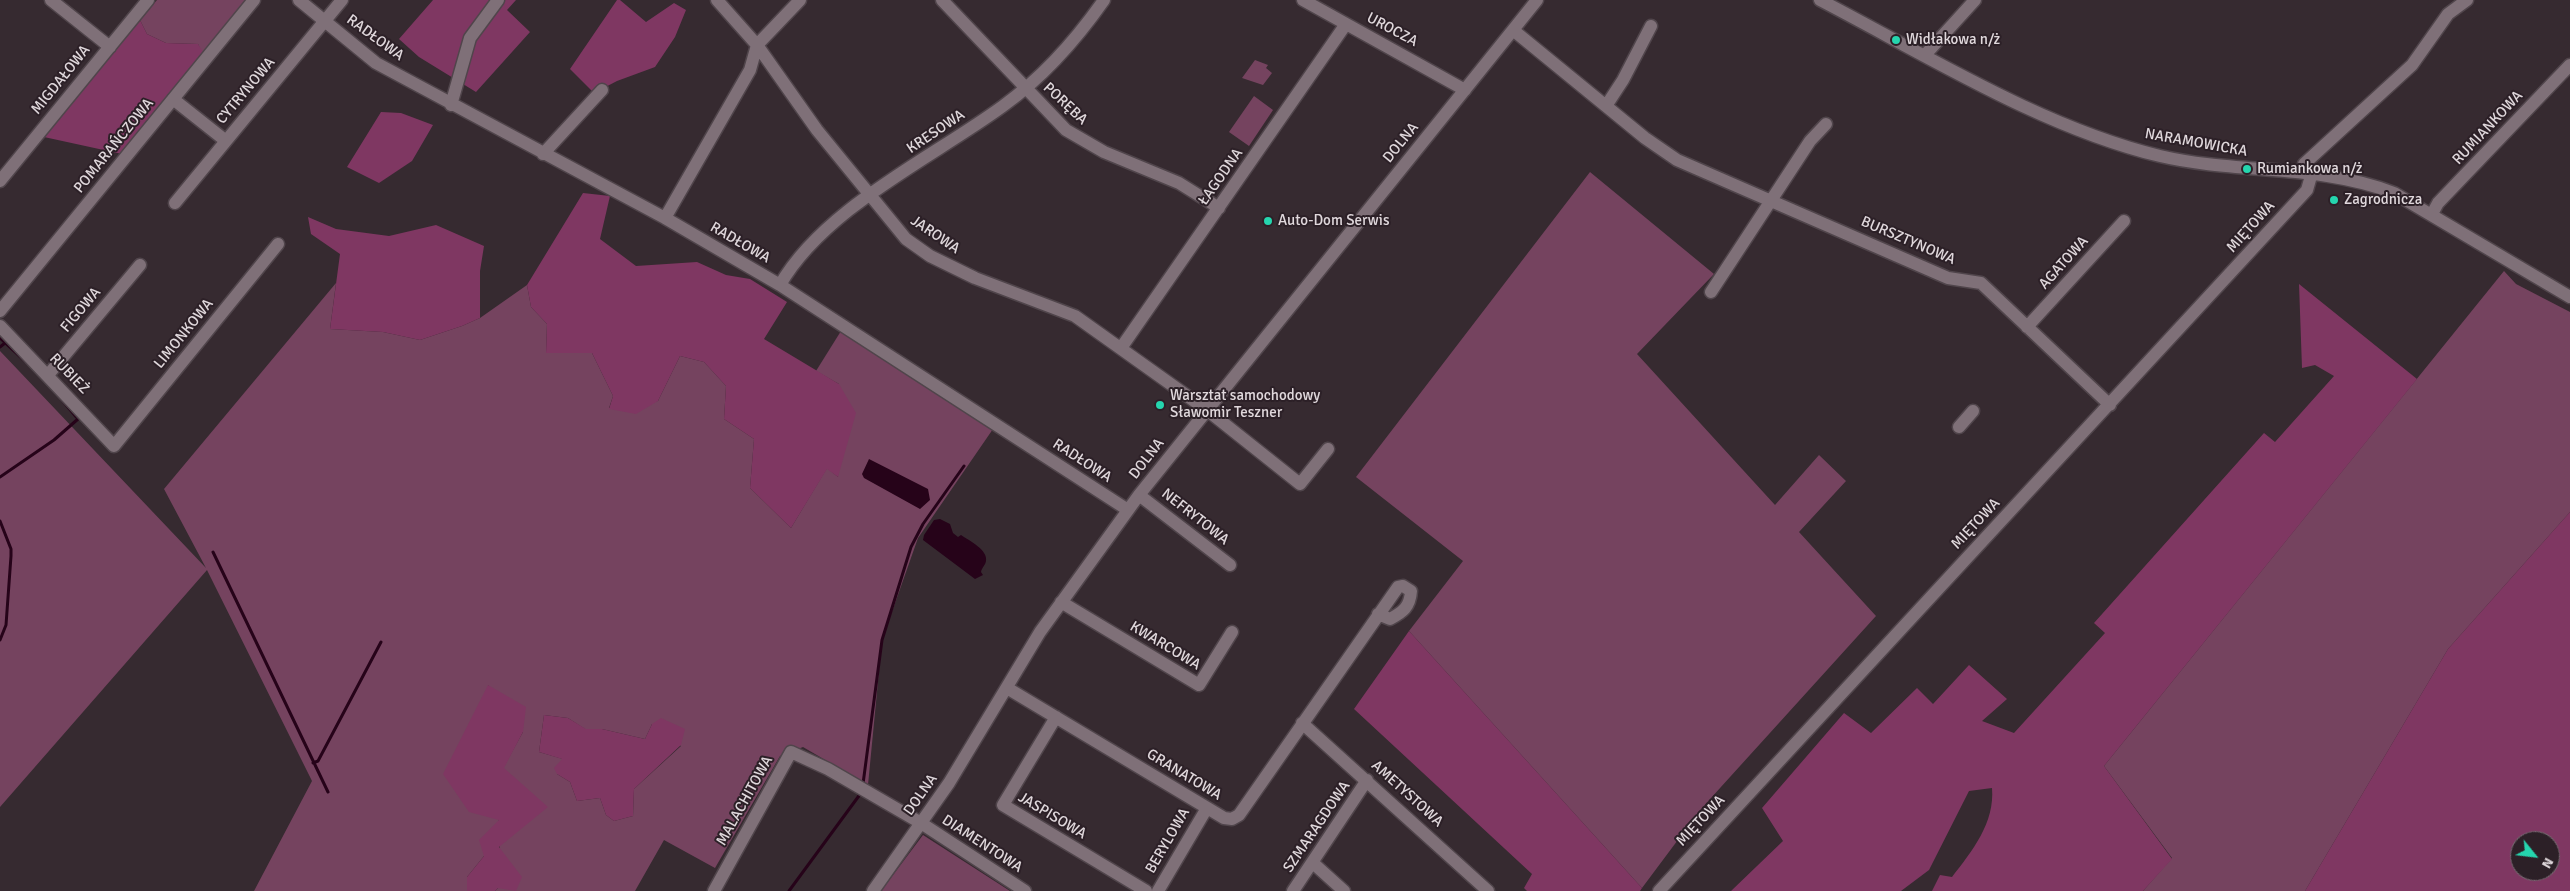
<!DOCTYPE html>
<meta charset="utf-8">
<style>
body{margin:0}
#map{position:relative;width:2570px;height:891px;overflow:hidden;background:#362a30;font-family:Signika,sans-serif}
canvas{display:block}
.north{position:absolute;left:2510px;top:831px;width:50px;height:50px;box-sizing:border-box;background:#2c2027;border:1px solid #746a6f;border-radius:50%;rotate:119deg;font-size:14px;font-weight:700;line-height:20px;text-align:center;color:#e0d8dc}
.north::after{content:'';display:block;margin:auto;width:18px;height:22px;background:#25d5ae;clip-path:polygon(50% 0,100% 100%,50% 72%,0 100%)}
</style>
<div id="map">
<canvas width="2570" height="891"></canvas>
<div class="north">N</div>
</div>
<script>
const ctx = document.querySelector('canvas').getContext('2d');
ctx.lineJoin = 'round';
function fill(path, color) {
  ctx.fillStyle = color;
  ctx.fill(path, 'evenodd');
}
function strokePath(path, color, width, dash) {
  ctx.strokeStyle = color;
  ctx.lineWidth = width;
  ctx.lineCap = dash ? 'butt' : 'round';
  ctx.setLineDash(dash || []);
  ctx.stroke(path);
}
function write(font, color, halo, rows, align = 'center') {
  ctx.font = font + ' Signika,sans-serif';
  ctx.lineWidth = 4;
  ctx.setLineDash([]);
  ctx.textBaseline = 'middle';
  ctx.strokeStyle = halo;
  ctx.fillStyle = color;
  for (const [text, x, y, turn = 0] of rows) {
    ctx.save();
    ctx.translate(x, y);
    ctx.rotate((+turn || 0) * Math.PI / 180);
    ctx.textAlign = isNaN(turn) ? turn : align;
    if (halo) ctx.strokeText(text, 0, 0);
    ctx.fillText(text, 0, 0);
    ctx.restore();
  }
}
const green = new Path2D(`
 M157 0H253L204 58 198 44 166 43 147 34 140 20Z
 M1255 60 1268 65 1266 68 1272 73 1263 85 1242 78Z
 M1254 96 1273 110 1249 146 1229 132Z
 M1590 172 1714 274 1637 354 1775 505 1819 455 1846 481 1799 532 1876 616 1701 809 1642 888 1409 631 1463 561 1356 477Z
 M2504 271 2516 284 2570 312V512L2448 649 2305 891H2143L2172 858 2104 766Z
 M336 283 330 329 383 332 420 340 462 326 480 318 527 285 531 307 547 324 546 353H592L613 396 609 408 658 401 680 356 704 362 726 386 724 419 754 439 750 488 791 528 827 468 838 477 839 384 816 371 841 331 993 429 918 538 882 640 868 785 803 747 780 756 715 868 664 840 635 891H495L498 888 503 768 523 732 488 685 499 820 484 856 467 877V891H254L312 781 207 570 0 807V351L206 568 164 489ZM544 715 568 718 585 729H602L645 739 652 724 681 746 634 789 633 816 614 821 606 815 600 798 577 801 570 782 557 774 563 759 539 752Z
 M923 835 1010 891H881Z`);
const forest = new Path2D(`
 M433 0H516L507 10 530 32 476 92 419 57 399 39Z
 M617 0H620L646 22 674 3 686 10 675 37 655 67 617 81 594 93 570 69Z
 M140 20 147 34 166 43 198 44 203 52 122 154 44 137Z
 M381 112 401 113 433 125 412 161 379 183 347 167Z
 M583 193 610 196 600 239 636 266 697 262 726 275 750 279 787 302 764 339 839 384 856 413 838 477 827 469 791 528 750 488 754 439 724 419 726 386 704 362 680 356 658 401 636 414 609 409 613 396 592 353H546L547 324 531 307 527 285Z
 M308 217 336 229 389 236 436 225 484 246 480 271V318L462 326 420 340 383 332 330 329 340 254 311 234Z
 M2299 284 2417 379 2104 766 2172 859 2143 891H1932L1940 875 1952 877C1972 851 1995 823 1992 788L1969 791 1929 870 1901 891H1731L1783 841 1762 808 1844 713 1871 733 1917 688 1933 704 1969 665 2007 699 1982 721 2014 733 2105 633 2094 623 2264 433 2275 442 2334 376 2315 365 2302 368Z
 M2570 512V891H2305L2448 649ZM2520 841H2550V871H2520Z
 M1409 631 1642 888 1640 891H1527L1524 888 1532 874 1354 709Z
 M488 685 526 707 523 732 504 768 548 807 499 847 522 877 516 891 498 888 495 891H467V877L484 856 479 840 499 820 469 812 443 774Z
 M544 715 568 718 586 729H602L645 739 652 724 661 718 685 729 681 745 634 789 633 816 614 821 606 815 600 798 577 801 570 782 557 774 554 768 562 759 539 752Z`);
const water = new Path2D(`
 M869 459 928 489 930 500 920 509 864 478 862 474Z
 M940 519 950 524 953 533 958 537 961 535C970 541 988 550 986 561 985 566 982 567 981 572L983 575 975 579 923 540 924 535 934 520Z`);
const stream = new Path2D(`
 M0 338 28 364
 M0 347 5 343
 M0 477 54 440 78 419 62 400
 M0 521 11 549V556L6 625 0 640
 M213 552 328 792
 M313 763 318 761 381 642
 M863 784 882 640 911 547 923 524 964 466
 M789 891 861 793`);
const minor = new Path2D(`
 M51 0 110 47
 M299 0 376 63 665 218 780 285 1128 510
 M717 0 757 45 817 130 906 239 930 256 975 278 1075 316 1207 410 1300 484 1328 449
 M942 0 1066 130 1104 152 1179 183 1219 208
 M1303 0 1465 90
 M1820 0C1926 55 2043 128 2160 156 2236 174 2320 164 2394 193L2570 297
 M1513 30 1645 138 1677 160 1948 278 1981 283 2110 405
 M1925 55 1975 0
 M173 99 226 141
 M451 105 470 38 498 0
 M1606 106 1623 80 1651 26
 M543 154 602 90
 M2304 164 2412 65 2448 14 2467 0
 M0 181 148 0
 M175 203 342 0
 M2432 214 2438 203 2570 65
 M665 218 750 70 757 45 800 0
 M780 285C824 208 932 158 1003 106 1043 77 1076 40 1104 0
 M1711 292 1810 141 1826 124
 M0 311 254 0
 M0 326 114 446 278 244
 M2027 327 2124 221
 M1121 348 1346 24
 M48 375 140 265
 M1959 427 1973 411
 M1139 495 1230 565
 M1061 602 1199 685 1232 632
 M1007 688 1224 818 1232 819 1239 815 1398 587 1403 586 1411 591C1410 607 1403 612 1390 619L1378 614
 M1056 717 1003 805 1146 891
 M1302 723 1488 891
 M1313 863 1344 891
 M714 891 791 752 828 769 921 823 1025 891
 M873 891 949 783 1040 632 1139 495 1537 0
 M1158 891 1207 808
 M1293 891 1367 780
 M1659 891 2307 190 2311 176`);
const markers = [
 [1896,40,5,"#25d5ae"],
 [2247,169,5,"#25d5ae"],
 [2334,200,5,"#25d5ae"],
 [1268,221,5,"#25d5ae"],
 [1160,405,5,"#25d5ae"]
];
const streetNames = [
 ["UROCZA",1392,30,28],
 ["RADŁOWA",375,38,36],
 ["MIGDAŁOWA",61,80,-51],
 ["CYTRYNOWA",246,91,-50],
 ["PORĘBA",1065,104,43],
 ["RUMIANKOWA",2488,128,-47],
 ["KRESOWA",936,132,-34],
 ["DOLNA",1401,143,-51],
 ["NARAMOWICKA",2196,143,10],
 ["POMARAŃCZOWA",114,146,-51],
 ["ŁAGODNA",1221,177,-55],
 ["MIĘTOWA",2251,227,-48],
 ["JAROWA",935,235,34],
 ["BURSZTYNOWA",1908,241,23],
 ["RADŁOWA",740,243,30],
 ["AGATOWA",2064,263,-48],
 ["FIGOWA",81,310,-50],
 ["LIMONKOWA",184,334,-51],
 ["RUBIEŻ",69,374,46],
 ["DOLNA",1147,459,-52],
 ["RADŁOWA",1082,461,33],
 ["NEFRYTOWA",1195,517,38],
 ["MIĘTOWA",1976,524,-47],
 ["KWARCOWA",1165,646,31],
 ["GRANATOWA",1184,775,31],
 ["AMETYSTOWA",1407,794,42],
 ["DOLNA",921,795,-55],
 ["MALACHITOWA",745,801,-61],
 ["JASPISOWA",1052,816,31],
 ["MIĘTOWA",1701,821,-47],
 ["SZMARAGDOWA",1317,827,-56],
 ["BERYLOWA",1168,841,-60],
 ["DIAMENTOWA",982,844,33]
];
const poiNames = [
 ["Widłakowa n/ż",1906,40],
 ["Rumiankowa n/ż",2257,169],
 ["Zagrodnicza",2344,200],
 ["Auto-Dom Serwis",1278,221],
 ["Warsztat samochodowy",1170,396],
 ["Sławomir Teszner",1170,413]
];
fill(green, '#75435f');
fill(forest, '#7f3762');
fill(water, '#260319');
strokePath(stream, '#260319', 3);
strokePath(minor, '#50454b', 15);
strokePath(minor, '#7f7078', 12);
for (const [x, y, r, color] of markers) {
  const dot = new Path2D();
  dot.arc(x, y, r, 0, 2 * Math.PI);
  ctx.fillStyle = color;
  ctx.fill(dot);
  strokePath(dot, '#2c2027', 2);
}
write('15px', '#e0d8dc', '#2c2027', streetNames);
write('15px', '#e0d8dc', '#2c2027', poiNames, 'left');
</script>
